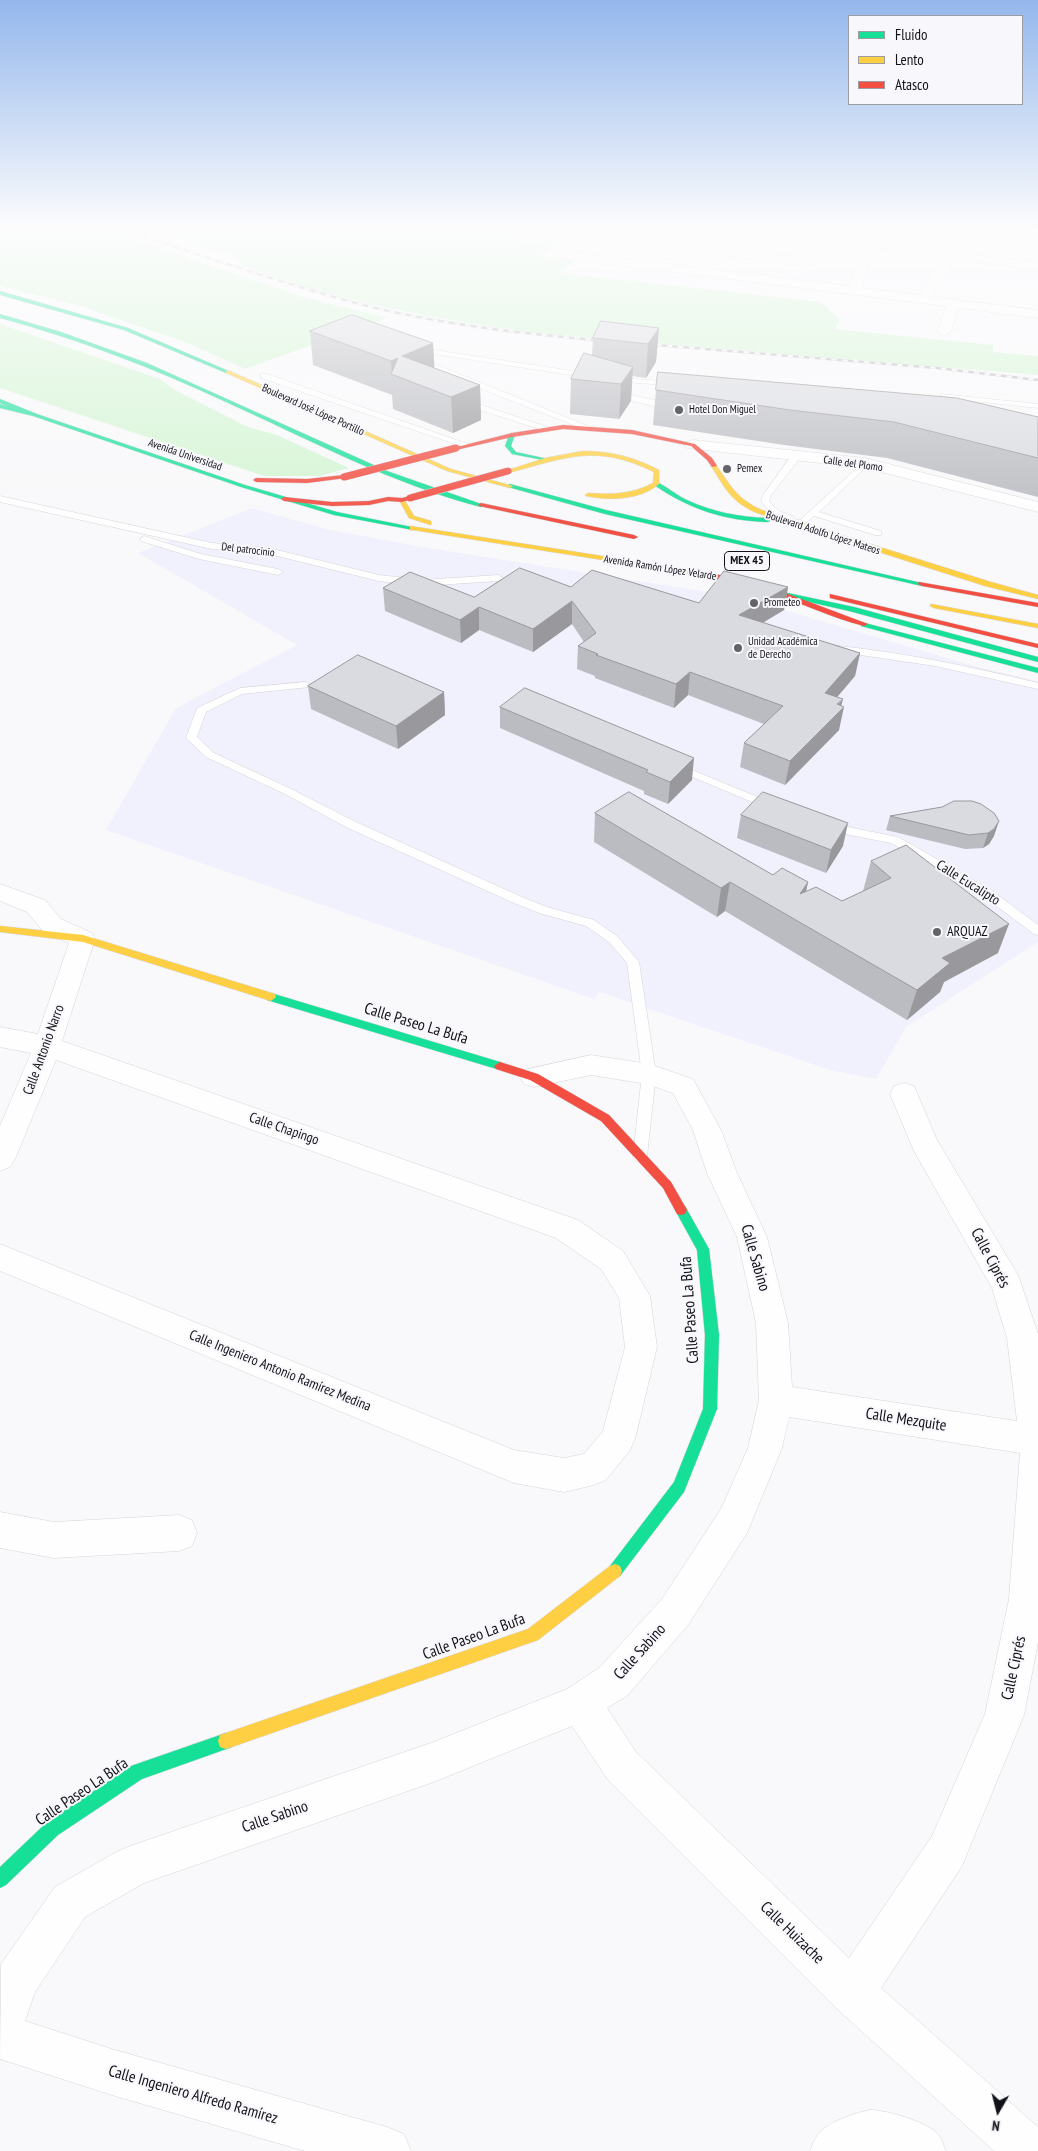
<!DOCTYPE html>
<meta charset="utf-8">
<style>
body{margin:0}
#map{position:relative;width:1038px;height:2151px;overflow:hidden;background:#f9f9fb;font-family:"PT Sans Narrow",sans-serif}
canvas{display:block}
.legend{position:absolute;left:848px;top:15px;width:175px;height:90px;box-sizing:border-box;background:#f8f8fc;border:1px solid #9c9ca1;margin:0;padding:6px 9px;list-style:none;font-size:15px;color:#121319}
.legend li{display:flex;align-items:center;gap:10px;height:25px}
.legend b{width:25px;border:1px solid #9c9ca1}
.north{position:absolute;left:973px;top:2086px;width:50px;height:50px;-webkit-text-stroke:4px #f8f8fc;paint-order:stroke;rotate:188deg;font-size:14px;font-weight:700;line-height:20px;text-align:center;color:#121319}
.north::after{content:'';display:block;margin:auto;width:18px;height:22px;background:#121319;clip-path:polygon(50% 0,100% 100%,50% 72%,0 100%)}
</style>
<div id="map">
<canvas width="1038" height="2151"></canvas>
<ul class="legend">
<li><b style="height:6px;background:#16e098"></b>Fluido</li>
<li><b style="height:6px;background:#ffcf43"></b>Lento</li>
<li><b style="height:6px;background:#f24e42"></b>Atasco</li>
</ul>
<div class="north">N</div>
</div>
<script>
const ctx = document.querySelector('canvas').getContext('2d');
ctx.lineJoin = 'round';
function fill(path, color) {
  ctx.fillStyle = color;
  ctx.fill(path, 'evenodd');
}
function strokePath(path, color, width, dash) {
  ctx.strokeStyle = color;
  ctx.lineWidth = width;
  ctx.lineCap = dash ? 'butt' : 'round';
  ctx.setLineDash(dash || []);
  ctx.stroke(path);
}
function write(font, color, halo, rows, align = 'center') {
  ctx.font = font + ' "PT Sans Narrow",sans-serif';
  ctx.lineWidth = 4;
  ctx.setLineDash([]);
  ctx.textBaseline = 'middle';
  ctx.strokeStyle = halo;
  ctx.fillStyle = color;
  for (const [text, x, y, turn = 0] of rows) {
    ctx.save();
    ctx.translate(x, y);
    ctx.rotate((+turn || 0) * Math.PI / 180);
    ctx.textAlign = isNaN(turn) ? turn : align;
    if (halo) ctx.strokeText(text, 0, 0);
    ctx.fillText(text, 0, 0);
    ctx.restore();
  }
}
const built = new Path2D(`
 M252 508 326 529 422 547 721 594 784 610 978 667 1038 681V942L906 1027 876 1079 830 1070 599 992 594 999 106 830 176 708 297 645 138 553Z`);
const green = new Path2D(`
 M0 228H100L303 297 387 318 245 369 188 343 77 305 0 286Z
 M149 228H509L507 237 528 242 559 240 540 256 573 260 562 273 821 302 840 320 835 329 993 345V352L1038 356V375L535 333C468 323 402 313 337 296 305 288 273 276 242 266L236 257Z
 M0 324 160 379 175 390 248 427 277 435 349 468 320 476H264L0 388Z`);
const lane = new Path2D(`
 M428 349 593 374 594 376 590 378 428 353 419 355V357L427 361 593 428 586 430 421 365 411 358 412 352 421 349Z
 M261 374H267L471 445 464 447 261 378Z
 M611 377 675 382 679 384 675 386 614 381H611Z
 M610 390 676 405C665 413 624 398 610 394Z
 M941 394 1038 404V408L944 398H941Z
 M461 400H467L553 429 546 431 461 404Z
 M792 455H798L797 462 771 495 769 501 779 511 793 516 794 518 792 520H800L865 461 869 463 868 465 819 512 881 531V535H875L814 516C804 526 797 527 783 523L782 521 784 519 773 515 761 501 763 495Z
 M0 496 212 543 269 548 379 575 422 580 498 575 503 578 498 581 422 586 379 581 269 554 212 549 0 502Z
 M144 536 201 554 278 569 283 572 278 575 199 559 141 541 140 539Z
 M830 645C900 652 969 666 1038 683V689L935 666 827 650 825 648Z
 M306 682 311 685 310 687 242 694 206 712 197 737 214 753 291 789 356 822 522 897 547 907 594 920 617 936 639 962 656 1074 647 1156 645 1160 640 1162 635 1160 633 1156 642 1074 627 963 609 942 586 926 539 913 514 903 348 828 283 793 206 757 186 738 197 708 240 688Z
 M675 763 777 805 779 807 777 809H769L671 768 670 766Z
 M828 823 898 837 991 890 1038 925V935L1034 934 983 896 891 843 824 830 822 827Z`);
const street = new Path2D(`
 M624 228H636L615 257 849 286 861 255 867 251 873 255 861 288 919 295 941 262 945 261 951 265 932 297 1038 310V318L958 308 951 332 944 336 937 332 946 306 560 258 554 254 560 250 602 256Z
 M773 228H797L856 239 942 250 956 228H968L954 252 1038 262V270L838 243 816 263 806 266 697 252 691 248 697 244 805 258 827 241 779 232Z
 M693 440 865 458 1038 502V512L865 468 687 448 685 445 687 442Z
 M0 884 45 900 61 919 92 933 95 939 62 1041 578 1220 623 1251 650 1296 657 1347 635 1439 630 1450 606 1480 594 1485 564 1492 514 1483 0 1271V1244L514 1450 564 1458 584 1454 603 1431 625 1347 619 1298 601 1269 556 1238 56 1060 15 1159 10 1167 0 1171V1126L31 1053 0 1047V1027L38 1034 69 943 43 931 27 912 0 901Z
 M591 1055 649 1064 693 1079 721 1130 737 1173 767 1237 788 1323 792 1387 1017 1421 1007 1338 992 1288 914 1151 890 1094 894 1086 904 1083 914 1086 937 1140 1018 1275 1038 1334V1642L1024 1715 962 1866 881 1988 1038 2127V2151H994L836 2008 608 1780 572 1726 431 1783 144 1883 85 1917 35 1992 25 2021 115 2050 387 2127 404 2134 411 2151H305L115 2096 0 2059 1 1964 55 1887 118 1851 133 1845 431 1743 567 1689 599 1668 662 1599 721 1509 748 1448 759 1400 756 1323 737 1237 707 1173 693 1130 673 1093 647 1084 591 1075 534 1087 524 1084 520 1077 524 1070ZM789 1417 1020 1453 1009 1599 985 1714 932 1836 849 1958 636 1752 607 1708 627 1696 688 1625 747 1533 782 1448Z
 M0 1512 54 1522 179 1515 192 1520 197 1533 192 1546 179 1551 54 1558 0 1548Z
 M871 2110C890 2111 923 2121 937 2133 942 2137 943 2146 946 2151H810C812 2146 814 2140 817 2136 824 2123 857 2112 871 2110Z`);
const fast = new Path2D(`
 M0 291 128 328 231 372 226 373 124 330 0 295Z
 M0 314 61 332 147 363 387 471 484 505 481 507C392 484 310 440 226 402 153 368 78 339 0 318Z
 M0 399 37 414 245 485 337 512 417 528 413 530 334 515 241 487 33 416 0 408V404L7 406 0 403Z
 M512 433 515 435 511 446 516 452 548 459V461L512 454 505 446 509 435Z
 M656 482C667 486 676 495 687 500 713 512 739 517 768 518L772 520 768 522C725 521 689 509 654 485L653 484Z
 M510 484 606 510 926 584 922 586 605 514 508 487V485Z
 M769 589 854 607 1038 657V662L849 611 769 593Z
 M861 622 1038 668V673L861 626Z
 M271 993 500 1062 506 1066 500 1070 267 1000 266 997 267 994Z
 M681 1205 685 1206 709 1249 719 1335 717 1409 684 1492 620 1576 615 1578 610 1576 608 1571 610 1566 674 1482 703 1409 705 1335 697 1250 675 1210 677 1206Z
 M226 1733 232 1735 234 1741 232 1747 142 1779 58 1835 6 1885 0 1888V1867L46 1823 131 1766Z`);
const slow = new Path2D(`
 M226 371H230L451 469 513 486 510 488 447 471 226 373Z
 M583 451C611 451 634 457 659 470V484C641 500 609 501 586 496L585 495 588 493C611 495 632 494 653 483L654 472C595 443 566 458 508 473L505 471 545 458Z
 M712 465H716C731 486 737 499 762 510L991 582 1038 595V599L985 586 757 513C731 502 725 488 711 466Z
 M400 499H404L414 516 431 521V525L409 518 399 500Z
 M410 526 698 571 702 573 698 575 413 530H410Z
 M931 604 1038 624V628L934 608 930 606Z
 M0 926 83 935 275 994 276 997 271 1001 83 942 0 932Z
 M615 1564 620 1566 622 1571 620 1576 538 1640 226 1749 220 1747 218 1741 220 1735 226 1733 528 1629 610 1566Z`);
const jam = new Path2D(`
 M563 425 632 430 695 444 712 458 717 466 712 467 707 460 691 446 632 434 563 429 512 437 456 450 453 448 512 433Z
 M344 475 346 476V478L307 483 256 482 253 480 256 478 307 479Z
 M410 496 412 497V499L402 502 388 501 369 505 332 506 284 501 281 499 284 497 332 502 369 501 388 497 402 498Z
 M481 503 634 535 638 537 634 539 479 506 478 505Z
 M695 571 726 576 767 586 868 624 864 626C832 618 802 603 770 593 746 584 720 580 695 575Z
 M919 582 1038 603V607L922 586 918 584Z
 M830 594 1038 644V648L830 598Z
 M500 1062 538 1074 609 1115 671 1182 687 1210 685 1214 681 1215 677 1214 663 1188 601 1121 530 1080 496 1069 494 1066Z`);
const rail = new Path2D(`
 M116 228C200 254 281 284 367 306 445 325 526 334 607 341
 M645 344 937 368 1038 380`);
const jamBridge = new Path2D(`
 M344 477 456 448
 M410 498 508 471`);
const wall = new Path2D(`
 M659 328 656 362 646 378 632 376 631 401 619 419 570 414 571 379 592 355 593 338Z
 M310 331 433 343 434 368 480 385 481 420 453 433 393 409 392 395 313 365Z
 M656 390 1038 417V497L887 458 784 445 653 425Z
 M571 587 699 603 788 587 784 610 763 623 860 653 855 676 837 697 841 706 839 730 785 785 740 767 744 743 764 724 688 695 674 708 595 678V676L577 669 578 646 584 642 572 624 533 652 479 630 461 643 385 611 383 588 474 597Z
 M308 686 444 692 445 715 398 749 311 709Z
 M500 707 692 780 668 804 644 794V791L500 728Z
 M942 807 994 836 989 844 983 848 965 849 886 830 890 816Z
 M595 813 773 875 808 882 806 891 842 901 863 891 871 861 998 953 944 982 940 992 907 1020 725 911 717 917 594 842Z
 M741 815 843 846 826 873 737 838Z`);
const shadedWall = new Path2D(`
 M659 328 656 362 646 378 648 344Z
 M433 343 435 377 402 356Z
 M398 358 392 375 391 361Z
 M633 367 631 401 619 419 621 384Z
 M480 385 481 420 453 433 451 397Z
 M788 587 784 610 736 638 739 615Z
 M572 601V624L533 652V629Z
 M479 607V630L461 643 460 620Z
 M860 653 855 676 821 716 825 693Z
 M690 672 688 695 674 708 676 684Z
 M444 692 445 715 398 749 396 726Z
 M843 699 840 711 844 707 839 730 785 785 790 761Z
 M694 758 692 780 668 804 670 782Z
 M999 821 994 836 989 844 983 848 988 833Z
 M848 823 843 846 826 873 831 850Z
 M730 882 725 911 717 917 721 888Z
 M808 882 802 912 800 894Z
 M1009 924 998 953 944 982 940 992 907 1020 917 990 942 958Z`);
const building = new Path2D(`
 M352 315 433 343 402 356 480 385 451 397 391 374 398 358 391 361 310 331Z
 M601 321 659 328 648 344 593 338Z
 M584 353 633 367 621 384 571 379Z
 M658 372 957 398 1038 417V458L894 422 790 410 656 390Z
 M520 568 571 587 592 570 699 603 724 571 788 587 739 615 860 653 825 693 843 699 837 704 844 707 790 761 744 743 783 706 690 672 676 684 596 655 598 654 578 646 596 633 572 601 533 629 479 607 460 620 383 588 410 572 474 597Z
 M358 655 444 692 396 726 308 686Z
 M525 688 694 758 670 782 646 772 648 770 500 707Z
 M629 792 773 875 782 868 808 882 800 894 816 887 842 901 891 878 871 861 906 845 1009 924 942 958 950 963 917 990 730 882 721 888 595 813Z
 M763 792 848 823 831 850 741 815Z
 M954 801H972L981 804 994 813 999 821 994 829 988 833 969 835 890 816 942 807Z`);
const markers = [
 [679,410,5,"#636468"],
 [727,469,5,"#636468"],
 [754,603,5,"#636468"],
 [738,648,5,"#636468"],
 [937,932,5,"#636468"]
];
const farStreetnames = [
 ["Boulevard José López Portillo",313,410,24],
 ["Avenida Universidad",185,455,19],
 ["Calle del Plomo",853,464,8],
 ["Boulevard Adolfo López Mateos",823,533,18],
 ["Del patrocinio",248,550,7],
 ["Avenida Ramón López Velarde",660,568,9]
];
const farPoinames = [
 ["Hotel Don Miguel",689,410],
 ["Pemex",737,469],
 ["Prometeo",764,603],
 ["Unidad Académica",748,642],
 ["de Derecho",748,655]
];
const shields = [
 [747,561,45]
];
const shieldNames = [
 ["MEX 45",747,561]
];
const streetNames = [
 ["Calle Eucalipto",968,883,32],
 ["Calle Antonio Narro",44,1050,-70],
 ["Calle Chapingo",284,1129,19],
 ["Calle Ingeniero Antonio Ramírez Medina",280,1371,22]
];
const poiNames = [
 ["ARQUAZ",947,932]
];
const nearStreetnames = [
 ["Calle Paseo La Bufa",416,1024,17],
 ["Calle Sabino",755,1258,74],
 ["Calle Ciprés",990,1258,62],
 ["Calle Paseo La Bufa",690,1310,-94],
 ["Calle Mezquite",906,1420,9],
 ["Calle Paseo La Bufa",474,1637,-20],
 ["Calle Sabino",640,1652,-48],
 ["Calle Ciprés",1014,1668,-78],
 ["Calle Paseo La Bufa",82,1792,-34],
 ["Calle Sabino",275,1817,-19],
 ["Calle Huizache",792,1933,44],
 ["Calle Ingeniero Alfredo Ramírez",193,2095,16]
];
fill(built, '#f0f1fc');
fill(green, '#d3f5d2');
strokePath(lane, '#d4d4d9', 1);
strokePath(street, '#d4d4d9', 1);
strokePath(fast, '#d4d4d9', 1);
strokePath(slow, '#d4d4d9', 1);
strokePath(jam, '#d4d4d9', 1);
fill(lane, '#fefefe');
fill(street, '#fefefe');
fill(fast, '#16e098');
fill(slow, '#ffcf43');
fill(jam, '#f24e42');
strokePath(rail, '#bdbdbd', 2.5);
strokePath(rail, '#f8f8fc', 2, [5.5]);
strokePath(jamBridge, '#d4d4d9', 8, []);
strokePath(jamBridge, '#f24e42', 7);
fill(wall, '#bbbcc1');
fill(shadedWall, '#99999d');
fill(building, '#dadbe0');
strokePath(building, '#99999d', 1);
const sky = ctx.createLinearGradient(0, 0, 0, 529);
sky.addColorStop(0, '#94b7ec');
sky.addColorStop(0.43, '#fcfcfd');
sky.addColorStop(1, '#fcfcfd00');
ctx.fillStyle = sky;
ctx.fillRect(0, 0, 1038, 529);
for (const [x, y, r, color] of markers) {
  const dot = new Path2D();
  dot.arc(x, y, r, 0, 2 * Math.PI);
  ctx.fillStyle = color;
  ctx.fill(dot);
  strokePath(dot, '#f8f8fc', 2);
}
write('11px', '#121319', '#f8f8fc', farStreetnames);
write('11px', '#121319', '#f8f8fc', farPoinames, 'left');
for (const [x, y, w] of shields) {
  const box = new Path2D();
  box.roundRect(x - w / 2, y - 9.5, w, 19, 4);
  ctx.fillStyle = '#f8f8fc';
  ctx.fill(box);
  strokePath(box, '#121319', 1);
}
write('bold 12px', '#121319', null, shieldNames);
write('14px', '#121319', '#f8f8fc', streetNames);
write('14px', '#121319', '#f8f8fc', poiNames, 'left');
write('16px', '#121319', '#f8f8fc', nearStreetnames);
</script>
